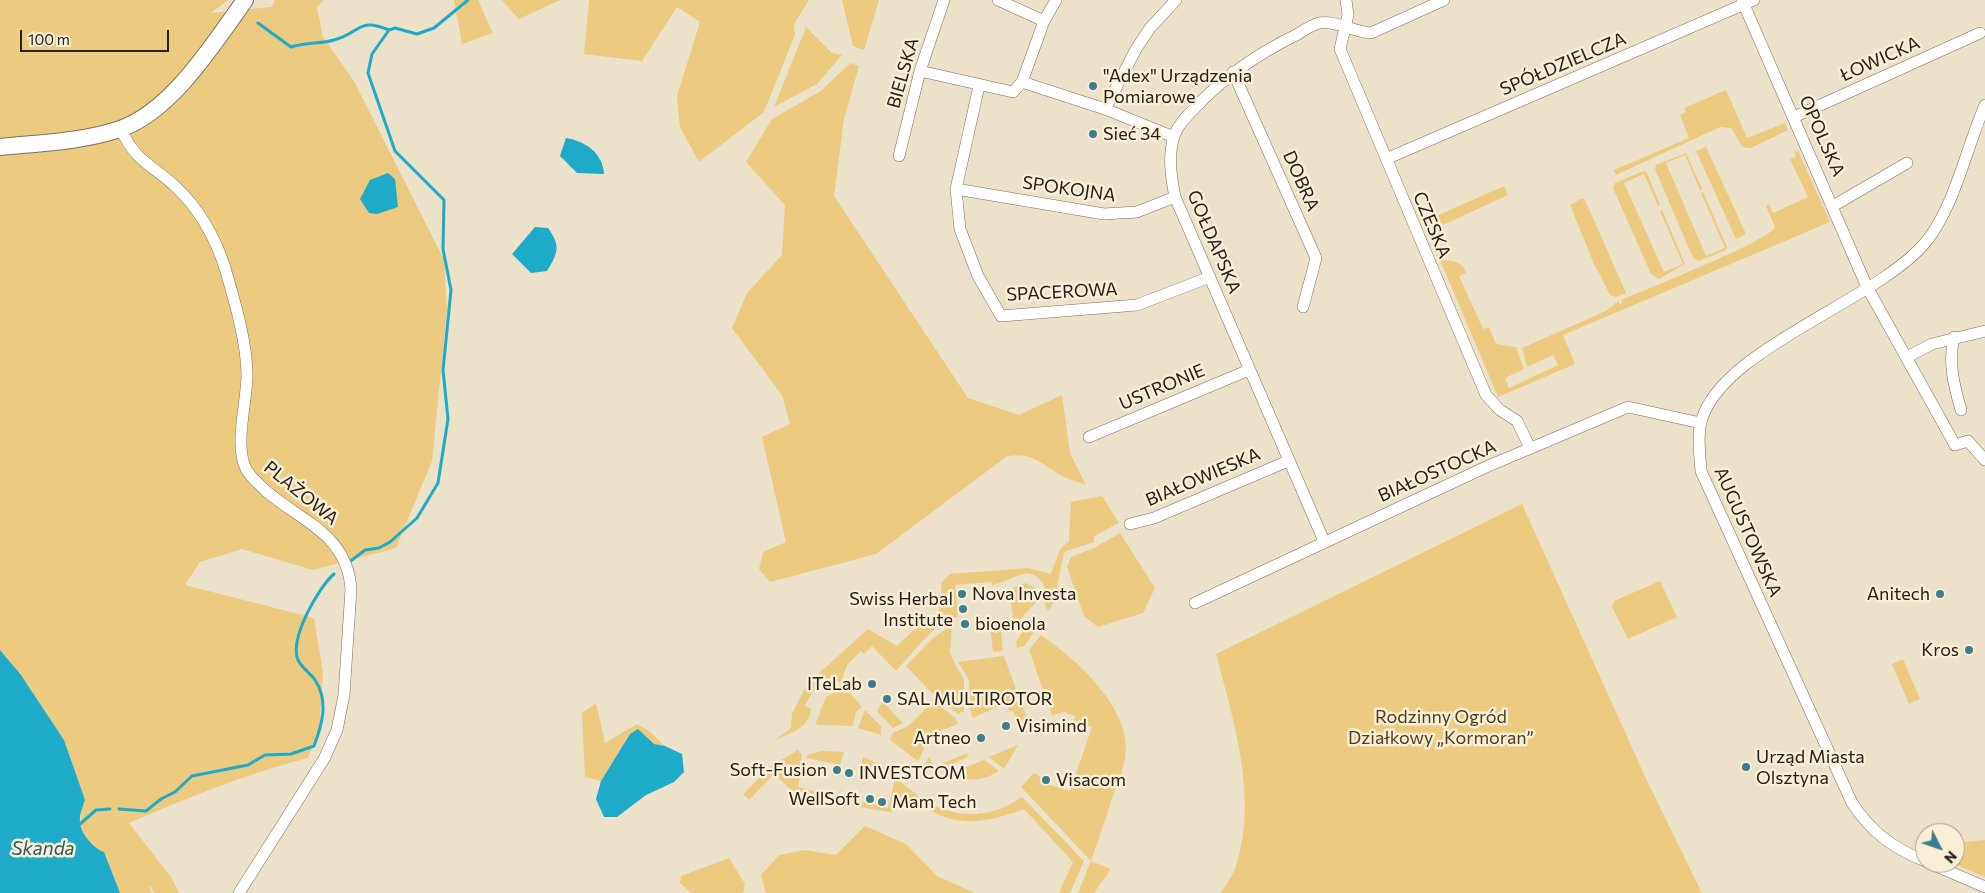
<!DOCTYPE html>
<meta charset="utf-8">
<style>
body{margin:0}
#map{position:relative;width:1985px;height:893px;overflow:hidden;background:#ece1c9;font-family:Commissioner,sans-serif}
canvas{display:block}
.north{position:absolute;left:1915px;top:823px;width:50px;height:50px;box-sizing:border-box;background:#f9eed6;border:1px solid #a49c8a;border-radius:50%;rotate:131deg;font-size:14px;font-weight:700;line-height:20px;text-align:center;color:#252118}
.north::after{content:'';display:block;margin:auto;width:18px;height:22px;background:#3c7e90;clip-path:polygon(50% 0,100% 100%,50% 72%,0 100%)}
.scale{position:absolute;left:20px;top:30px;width:149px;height:22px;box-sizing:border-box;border:2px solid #252118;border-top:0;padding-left:6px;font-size:15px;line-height:18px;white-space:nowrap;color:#252118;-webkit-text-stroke:4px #f9eed6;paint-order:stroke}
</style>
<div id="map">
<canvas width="1985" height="893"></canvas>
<div class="north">N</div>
<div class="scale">100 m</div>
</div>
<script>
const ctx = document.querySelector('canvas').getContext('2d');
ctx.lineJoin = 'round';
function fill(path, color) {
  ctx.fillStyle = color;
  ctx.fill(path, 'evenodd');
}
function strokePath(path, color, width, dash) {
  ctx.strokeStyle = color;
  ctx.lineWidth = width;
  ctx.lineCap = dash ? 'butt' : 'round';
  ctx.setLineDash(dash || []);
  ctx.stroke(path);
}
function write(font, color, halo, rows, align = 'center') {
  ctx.font = font + ' Commissioner,sans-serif';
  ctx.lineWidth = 5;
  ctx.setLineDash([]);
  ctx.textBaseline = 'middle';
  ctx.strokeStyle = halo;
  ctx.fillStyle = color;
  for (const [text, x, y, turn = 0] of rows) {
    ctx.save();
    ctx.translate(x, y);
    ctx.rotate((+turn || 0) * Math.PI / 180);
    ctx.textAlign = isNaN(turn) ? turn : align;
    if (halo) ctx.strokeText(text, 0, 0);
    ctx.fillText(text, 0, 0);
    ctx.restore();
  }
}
const green = new Path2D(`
 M0 0H228L211 13 272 7 275 0H323L317 8 323 37 354 81 444 260 447 310 432 461 396 548 313 570 242 549 200 562 185 585 314 618 323 672 319 730 308 758C245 774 187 798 129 823L171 877 179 893H154L150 885 149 886 152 893H120L80 827 81 808 85 803 64 740 21 675 0 650Z
 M454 0H478L493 33 462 44Z
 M502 0H560L519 19Z
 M589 0H809L794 24 795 35 764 112 699 162 680 127 677 96 700 22 677 7 642 61 584 54Z
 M842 0H879L864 50 853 46Z
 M806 27 832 53 842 55 817 84 774 107Z
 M850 63 859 66 844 119 834 196 968 398 1019 415 1062 395 1070 453 1086 485C1079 482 1071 480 1064 477 1043 466 1031 450 1006 457L876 554 770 582 759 569 763 552 786 542 762 437 790 424 782 395 732 328 747 293 782 255 785 205 746 162 772 119 821 91Z
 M1726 90 1747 138 1785 123 1788 130 1751 148C1738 149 1739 137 1731 128L1720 127 1616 175 1614 170 1689 138 1680 115 1686 112 1684 108Z
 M1706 147 1746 234 1736 239 1696 151Z
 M1798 151 1830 222 1563 335 1575 364 1498 397 1440 260C1452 261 1462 260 1466 273L1459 276 1483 329 1489 327 1496 344 1516 347 1524 369 1505 378 1509 388 1558 365 1553 355 1527 367 1522 348 1606 311 1618 301 1620 304 1622 303 1621 300C1642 291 1771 240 1775 227L1766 206 1769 204 1773 213 1808 197 1790 159 1796 157 1794 152Z
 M1686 153 1702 189 1700 190 1685 155 1666 163 1706 256 1725 248 1701 193 1703 192 1727 247 1726 250 1699 261 1693 258 1655 169 1656 165Z
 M1644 171 1647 173 1660 205 1658 206 1644 174 1624 183 1664 272 1683 264 1660 211 1662 210 1685 264 1659 279 1651 274 1613 188 1615 183Z
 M1504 186 1508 195 1432 230 1437 243 1436 249 1425 221Z
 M1582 198 1585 200 1626 293 1616 297 1610 295 1597 269H1596L1570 205Z
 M1102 496 1119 523 1094 536V542L1064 552 1054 602 1048 611 1045 604C1047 598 1046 590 1043 584 1031 562 1012 581 996 584L992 585V582L955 585 958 617C934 621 912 655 896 671L872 646 864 654 861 651 847 665 841 682H834L833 676C818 683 812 691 805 706L811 709C809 730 790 732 774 741L791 728 792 714 804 690 817 675 868 629 897 646 919 625 939 611 942 582 950 574 1028 568 1051 574 1060 549 1069 541 1071 502Z
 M1522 504 1648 783 1702 893H1221C1226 885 1233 875 1236 866 1258 797 1234 722 1216 654Z
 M1120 533 1155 588 1143 613 1098 627 1084 616 1067 567 1071 557 1094 548Z
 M1660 581 1677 617 1628 639 1612 607 1614 601Z
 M1025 583 1035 588 1037 601 1014 626 1010 595 1014 587Z
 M1040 618 1043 620 1024 646 1017 648 1016 642C1021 633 1030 620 1040 618Z
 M1000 624 1003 651 993 652 990 625Z
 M950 626 952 628 950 652 954 663 964 679V711L958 714 931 692 906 666 932 639Z
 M1041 635C1077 660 1134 710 1125 759 1123 770 1118 781 1114 792 1107 815 1099 838 1091 861L1111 869 1094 893H1078L1091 861 1021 787 1034 773 1041 777 1040 782 1070 791 1092 727 1074 721 1075 716 1064 712 1052 715 1029 650Z
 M1004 656 1026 716 1029 732 1024 734 1013 711 1010 712 1005 703 973 718 970 709 969 680 958 662Z
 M1903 659 1920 699 1909 704 1892 664Z
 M839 690 850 693 862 707 856 712 853 726 817 725 816 722 826 697Z
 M934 701 956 719 958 724 920 739 924 749 918 761 890 740 893 733 908 726Z
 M883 702 903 723 893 728 877 711Z
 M596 703 605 743 637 724 649 731 665 746 654 744 630 734 601 781 585 777 582 713Z
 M865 710 881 726V735L858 728Z
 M1018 745 1004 769 989 757Z
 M798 750 802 755 798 774 800 777 798 787 834 796 833 799 848 802 849 799 888 808 895 779C906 784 913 793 923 799 956 820 991 819 1022 797L1084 861 1070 893H1059L1073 862 1024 809C993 820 966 828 935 813 927 809 920 802 912 798L890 812 847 805 792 791 774 774 749 800 743 794 771 766Z
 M821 751 844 752 840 765 807 758V755Z
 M967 753 968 757 935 772H933L924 765 929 757 934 767Z
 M863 757 881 765 894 776 893 777 860 769Z
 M984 760 999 771C983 781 966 783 949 774Z
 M865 826 906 844 937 876 975 893H766L761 875 779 855 805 850 836 855Z
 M1985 840V877L1952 863H1955V843Z
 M729 858 745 884 743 893H691L680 883 681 876Z`);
const water = new Path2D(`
 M566 138C585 141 603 153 604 174L577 173 560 156Z
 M388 173 395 179 398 207 377 214 369 213 360 199 370 180Z
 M535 227 548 228C561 246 558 253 547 271L531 273 512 254Z
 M0 650 21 675 64 740 85 800C83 807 79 814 80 822 80 833 94 849 104 852L120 893H0Z
 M638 729 654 744 665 746 682 754 684 772 674 782 646 795 617 817H604L596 799 601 781 630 734Z`);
const stream = new Path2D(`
 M258 23 291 47C306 42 321 44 334 40 361 33 357 17 389 30
 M348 563 365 550 379 548 390 542 417 518 438 483 448 419 443 370 451 290 443 249 444 200 395 151 368 73 372 54 389 30 395 28 417 34 434 28 468 0
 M119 809 146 811 161 799 175 792 192 776 248 765 265 755 291 754 314 746C322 725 329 701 315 680 310 673 302 668 298 660 289 639 318 588 334 574
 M80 824 96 810 110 809`);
const street = new Path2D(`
 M998 0 1044 21
 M1346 0 1348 15 1340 49 1486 395 1500 410 1517 421 1530 448
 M1742 0 1867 287 1955 445 1968 441 1985 460
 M920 71 1013 92 1022 82 1105 109 1174 137
 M1233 72 1316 258 1303 307
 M1022 82 1044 21 1056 0
 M979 86 956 189 960 229 978 276 1001 316 1137 305 1210 277
 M1105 109 1136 49 1150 28 1176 0
 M1794 117 1980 33
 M121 129C135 162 153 165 177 188 200 210 215 237 225 268 234 299 247 342 247 375 247 401 234 445 246 469 250 477 259 484 266 491 302 522 347 534 351 589L344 695 337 730 324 759 239 893
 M899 156 920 71 944 0
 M1386 159 1754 0
 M956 189 1104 214 1137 212 1175 197
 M1833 206 1907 163
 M1954 337C1948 362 1954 386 1961 410
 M1907 357 1932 344 1985 331
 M1089 437 1249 370
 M1130 524 1154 518 1288 461
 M1324 541 1175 197C1171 177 1168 156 1174 136 1178 125 1186 117 1194 109 1224 76 1259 53 1298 34 1304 30 1312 25 1319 23 1335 20 1354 32 1371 33L1444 0
 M1195 603 1486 467 1628 407 1701 423
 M1925 861C1893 848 1872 833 1852 803L1701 471C1700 455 1697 438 1701 422 1720 349 1875 302 1925 243 1954 209 1967 146 1985 105
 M1929 863 1985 887`);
const secondary = new Path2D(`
 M0 147C40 143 81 142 120 129 172 111 214 43 245 0`);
const markers = [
 [1093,86,5,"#3c7e90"],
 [1093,134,5,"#3c7e90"],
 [962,594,5,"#3c7e90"],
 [1940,594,5,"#3c7e90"],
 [963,609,5,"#3c7e90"],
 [965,624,5,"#3c7e90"],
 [1969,650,5,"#3c7e90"],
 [872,684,5,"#3c7e90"],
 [887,699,5,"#3c7e90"],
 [1006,726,5,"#3c7e90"],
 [981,738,5,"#3c7e90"],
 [1746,767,5,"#3c7e90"],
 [837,770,5,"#3c7e90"],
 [849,773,5,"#3c7e90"],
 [1046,780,5,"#3c7e90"],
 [870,799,5,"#3c7e90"],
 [882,802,5,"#3c7e90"]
];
const streetNames = [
 ["ŁOWICKA",1880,59,-24],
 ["SPÓŁDZIELCZA",1563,64,-23],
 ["BIELSKA",903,73,-74],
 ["OPOLSKA",1822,136,66],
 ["DOBRA",1301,181,66],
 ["SPOKOJNA",1069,189,8],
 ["CZESKA",1432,225,67],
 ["GOŁDAPSKA",1214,242,67],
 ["SPACEROWA",1062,292,-3],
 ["USTRONIE",1162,387,-23],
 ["BIAŁOSTOCKA",1437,471,-24],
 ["BIAŁOWIESKA",1203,477,-23],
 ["PLAŻOWA",301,493,39],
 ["AUGUSTOWSKA",1748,532,66]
];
const poiNames = [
 ["\"Adex\" Urządzenia",1103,76],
 ["Pomiarowe",1103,97],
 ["Sieć 34",1103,134],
 ["Nova Investa",972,594],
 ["Anitech",1930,594,"right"],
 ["Swiss Herbal",953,599,"right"],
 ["Institute",953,620,"right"],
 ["bioenola",975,624],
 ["Kros",1959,650,"right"],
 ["ITeLab",862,684,"right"],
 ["SAL MULTIROTOR",897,699],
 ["Visimind",1016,726],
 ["Artneo",971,738,"right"],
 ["Urząd Miasta",1756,757],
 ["Olsztyna",1756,778],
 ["Soft-Fusion",827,770,"right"],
 ["INVESTCOM",859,773],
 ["Visacom",1056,780],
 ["WellSoft",860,799,"right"],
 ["Mam Tech",892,802]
];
const parkNames = [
 ["Rodzinny Ogród",1441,717],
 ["Działkowy „Kormoran”",1441,738]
];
const waterNames = [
 ["Skanda",43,849]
];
fill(green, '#eccb81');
fill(water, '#1eaac9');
strokePath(stream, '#1eaac9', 3);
strokePath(street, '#7b715b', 12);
strokePath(secondary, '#7b715b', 18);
strokePath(street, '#fff', 11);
strokePath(secondary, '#fff', 16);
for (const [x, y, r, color] of markers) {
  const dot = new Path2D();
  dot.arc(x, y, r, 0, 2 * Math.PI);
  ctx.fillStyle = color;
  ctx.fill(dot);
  strokePath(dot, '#f9eed6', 2);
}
write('18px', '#252118', '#f9eed6', streetNames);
write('18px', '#252118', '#f9eed6', poiNames, 'left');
write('18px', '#4e3e17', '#f9eed6', parkNames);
write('italic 19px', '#285b69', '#f9eed6', waterNames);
</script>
